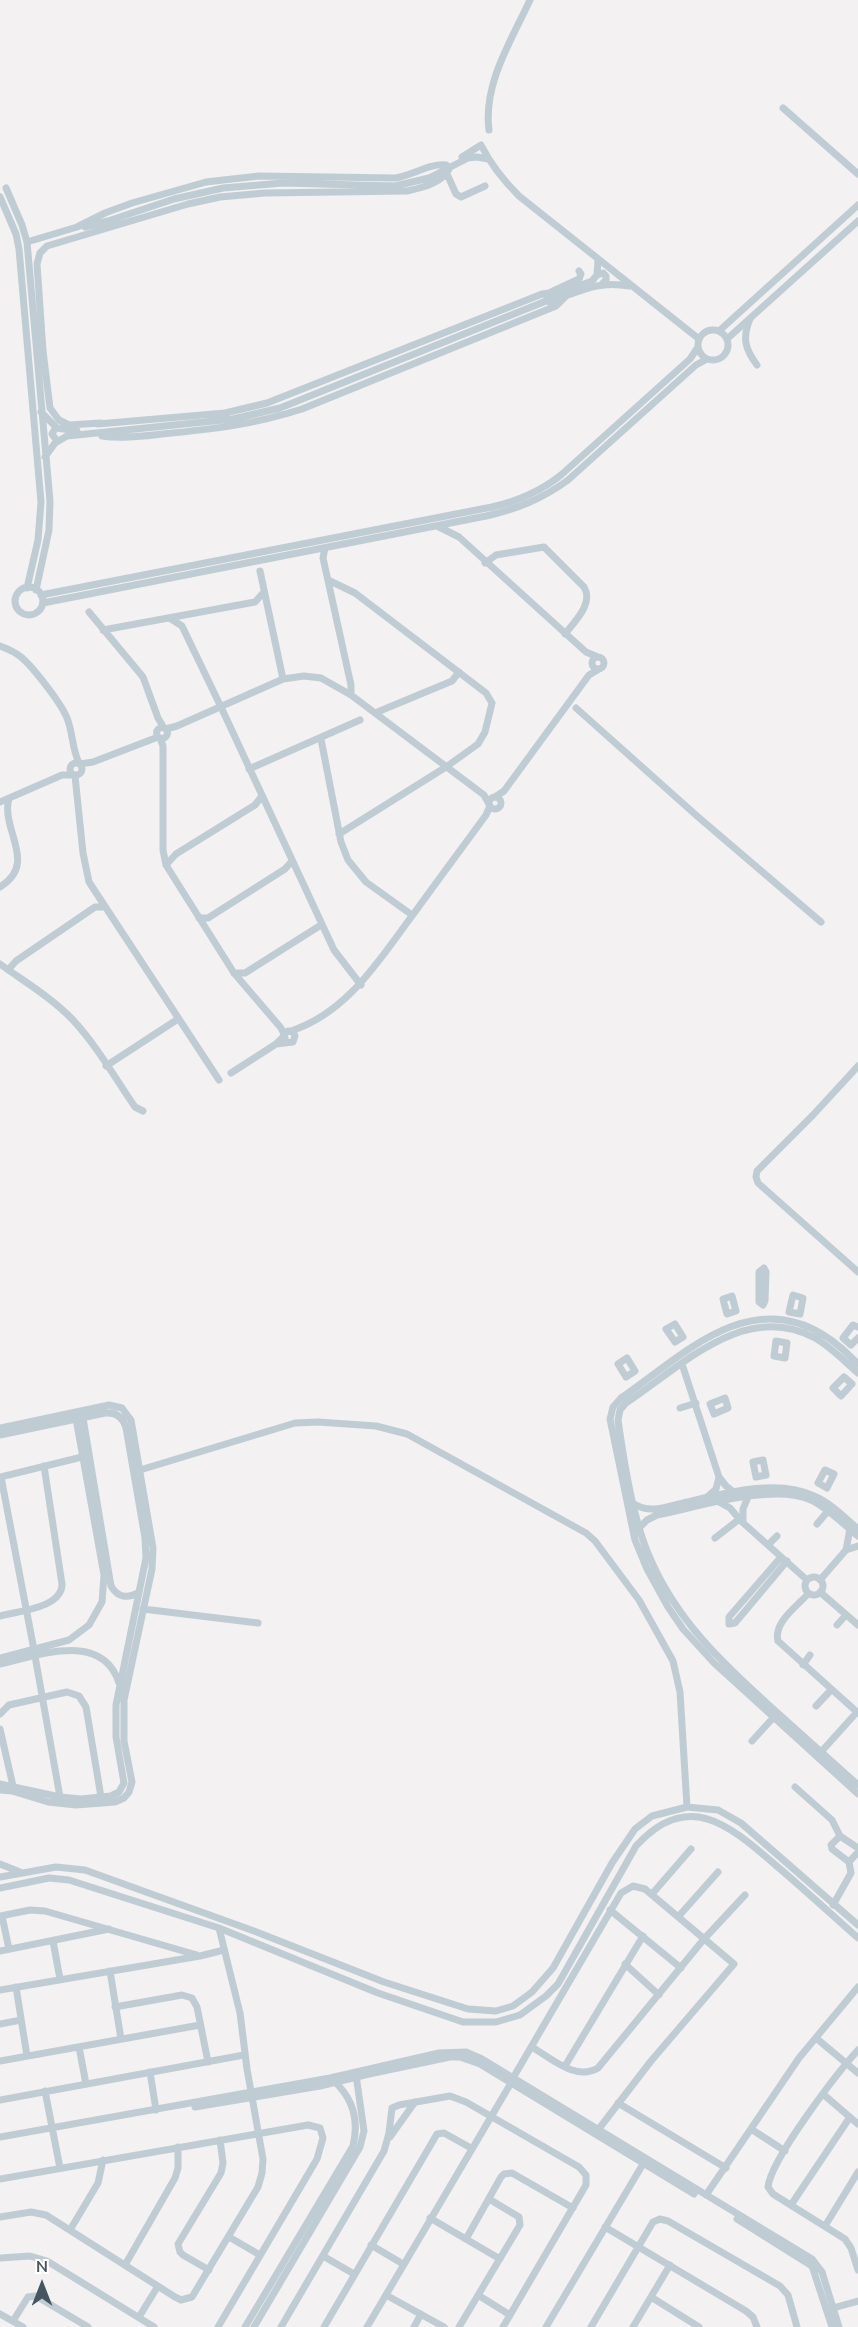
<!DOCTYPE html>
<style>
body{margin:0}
#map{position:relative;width:858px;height:2327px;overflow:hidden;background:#f3f1f1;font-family:"Nunito Sans",sans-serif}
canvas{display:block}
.north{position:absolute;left:12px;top:2255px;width:60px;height:60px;-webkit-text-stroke:4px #fff;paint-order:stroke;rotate:0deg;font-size:16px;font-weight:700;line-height:24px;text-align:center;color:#465560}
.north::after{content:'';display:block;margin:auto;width:21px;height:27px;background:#465560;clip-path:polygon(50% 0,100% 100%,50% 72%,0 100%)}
</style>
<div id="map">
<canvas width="858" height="2327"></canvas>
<div class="north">N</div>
</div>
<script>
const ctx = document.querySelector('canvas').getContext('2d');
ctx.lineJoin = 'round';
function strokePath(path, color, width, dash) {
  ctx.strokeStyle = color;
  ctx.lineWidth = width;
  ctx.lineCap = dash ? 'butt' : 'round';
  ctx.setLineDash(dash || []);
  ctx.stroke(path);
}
const minor = new Path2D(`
 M783 108 858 174
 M489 130C483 84 511 41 530 0
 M462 157 481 145C491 165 503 180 519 196L699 339
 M447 174 456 194 461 197 485 186
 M6 188 22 225 27 242 50 501 49 530 36 590
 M0 197 16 234 19 249 41 502 38 540 27 588
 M85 227 108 221 174 199 223 188 283 183 395 186 429 178 468 158 477 157 488 159
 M27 242 77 227 105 213 132 203 206 182 259 176 395 178C412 176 429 163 446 165
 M597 275 603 273 606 276V280L602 284
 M551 292 579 279 581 274 579 271
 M546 301 549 302C579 292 597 280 629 286
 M750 319C742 338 745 349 757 365
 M698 345a15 15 0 1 1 30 0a15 15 0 1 1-30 0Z
 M719 331 858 205
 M727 339 858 221
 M41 412 57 428 77 431
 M101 423 69 425 59 420 50 408 43 351 37 264 40 253 47 246 188 204 220 197 265 193 407 191C421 188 444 183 450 167
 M98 424 225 413 267 403 542 294 556 292
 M56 427 52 434 57 441
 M102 436C121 439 143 436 162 434 214 429 252 425 302 409L556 306 565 297
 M45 457 55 443 67 436 233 419 280 408 546 301 547 298 592 281 597 275 598 260
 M439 527 459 537 586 652 598 657
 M325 548 323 558 351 685V695
 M485 563 496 555 544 547 584 587C594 603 575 621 565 634
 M260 571 283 679
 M328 580 355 593 486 693 492 703 485 732 478 744 446 767 339 834
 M15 601a14 14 0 1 1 28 0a14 14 0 1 1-28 0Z
 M41 595 492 507C518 501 541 491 561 475L690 359 698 347
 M43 603 486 516C517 509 542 499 568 480L696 365 707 359
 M89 612 143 677 158 718 164 728
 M171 619 182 626 221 707 334 950 361 985
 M103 630 255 602 264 592
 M0 646C8 649 15 652 21 657 33 667 61 703 67 718 73 733 72 749 79 763
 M592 663a6 6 0 1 1 12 0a6 6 0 1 1-12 0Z
 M576 708 697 816 821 922
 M375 713 452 681 459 672
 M156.5 733a5.5 5.5 0 1 1 11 0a5.5 5.5 0 1 1-11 0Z
 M166 729 177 726 283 679 304 676 321 678 351 695 484 795 489 804
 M160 738 163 746V850L166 865 234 973 281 1028 284 1034
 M321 739 341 842 348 860 366 882 412 915
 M70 769a6 6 0 1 1 12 0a6 6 0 1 1-12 0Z
 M80 764 93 762 158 737
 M249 769 360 720
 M75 776 83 853 89 882 219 1080
 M495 797 504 791 589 675 599 669
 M489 803a6 6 0 1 1 12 0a6 6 0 1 1-12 0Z
 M0 802 62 775H73
 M166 865 176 854 255 805 262 796
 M0 887C39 863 0 830 9 798
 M199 918H208L285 869 292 861
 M0 964C25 982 52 998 73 1020 97 1046 115 1078 135 1107L143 1111
 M8 970 16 961 95 907H104
 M234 973H245L321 925
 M291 1031C349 1012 380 958 415 912 438 880 462 848 486 815L490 806
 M276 1044 293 1042 295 1036 293 1032 288 1031 284 1034 286 1042
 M106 1066 178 1019
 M858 1066 813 1115 757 1171 756 1177 758 1183 858 1272
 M231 1073 276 1044 283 1037
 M764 1268 766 1272 765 1301 763 1305 759 1302V1272Z
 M793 1295 803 1298 800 1314 789 1312Z
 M732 1296 736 1311 727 1314 723 1299Z
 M675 1324 683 1337 675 1342 666 1329Z
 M858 1327 853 1325 843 1338 851 1345 858 1338
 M776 1341 787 1343 785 1358 774 1356Z
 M627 1358 635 1371 626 1377 618 1364Z
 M682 1364 719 1477 726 1486 735 1493
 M858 1364C847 1353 836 1342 822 1334 746 1288 680 1358 621 1398L613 1407 610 1419 635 1540 647 1569 668 1607 683 1629 714 1663 858 1794
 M858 1373C844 1361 831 1347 815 1338 744 1300 681 1367 626 1403L620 1410 618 1420C624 1462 633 1520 650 1558 676 1619 721 1662 770 1706 799 1732 829 1759 858 1785
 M844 1377 852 1384 841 1396 833 1388Z
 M725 1398 728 1408 714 1414 710 1404Z
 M680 1408 696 1403
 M83 1418 111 1586C118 1598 128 1599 139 1592
 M0 1428 109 1405 122 1408 131 1420 153 1548 152 1569 124 1700V1741L132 1782 129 1792 124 1798 115 1802 76 1805 48 1802 12 1791 0 1790
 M0 1435 105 1413C116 1412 123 1417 126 1428L145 1538 146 1558 116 1705V1737L124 1783 119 1792 111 1796 81 1799 60 1797 0 1784
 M763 1460 766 1475 756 1477 753 1462Z
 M140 1470 295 1423 318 1422 376 1426 407 1434 586 1533 595 1541 639 1600 673 1661 680 1692 687 1807
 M825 1470 834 1474 827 1488 818 1483Z
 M0 1477 82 1457
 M1 1477 34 1650
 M707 1497 716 1489 719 1477
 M719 1502 730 1508 741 1521 807 1580
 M634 1504C649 1513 663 1508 679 1504 718 1495 776 1477 814 1496 831 1503 844 1517 858 1529
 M743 1521V1509L748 1497
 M817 1524 828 1511
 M639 1528 647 1520 657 1515C698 1507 773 1483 811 1500 828 1508 843 1524 858 1536
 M715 1538 742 1517
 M768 1545 777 1536
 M846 1550 858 1546
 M781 1557 729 1617V1624L735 1623 787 1561
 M805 1586a9 9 0 1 1 18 0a9 9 0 1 1-18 0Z
 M820 1580 846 1550 850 1529
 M820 1592 858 1625
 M808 1594C797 1606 773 1623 778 1641L858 1713
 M143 1609 258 1623
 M0 1616C19 1611 62 1608 62 1584L44 1466
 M837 1625 846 1615
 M35 1656 60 1797
 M0 1658 69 1640 89 1625 102 1602 104 1575 76 1419
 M0 1664C38 1656 102 1630 119 1683
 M803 1665 810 1655
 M816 1706 831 1690
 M0 1714 9 1705 67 1692 79 1696 86 1707 101 1797
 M0 1729 13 1786
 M752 1741 773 1718
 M821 1752 857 1712
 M795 1787 832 1820 840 1836
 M849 1862 858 1852
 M0 1864 20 1872
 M0 1877 56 1867 85 1870 254 1931 384 1982 468 2009 496 2011 513 2006 532 1992 553 1968 612 1863 635 1829 652 1816 687 1807 718 1810 741 1823 858 1925
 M0 1888 49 1878 69 1880 219 1928 378 1993 463 2022H496L520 2015 546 1996 558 1984 636 1846C690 1787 732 1828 779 1868 806 1891 832 1915 858 1938
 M652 1894 691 1849
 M833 1905 851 1873 849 1862 832 1849 831 1845 840 1836 858 1848
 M610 1910 681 1968
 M0 1916 30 1910 45 1911 197 1955
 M2 1916 9 1949
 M678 1917 718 1872
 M53 1941 60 1979
 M0 1951 109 1929
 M625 1964 659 1995
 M110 1971 121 2039
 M16 1987 27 2056
 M0 1990 200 1956 224 1950
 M115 2007 182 1995 192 1998 197 2007 208 2062
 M0 2024 21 2020
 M816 2038 858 2073
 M79 2047 86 2084
 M532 2047C552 2059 576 2081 598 2068L704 1939 745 1895
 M858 2050C837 2073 771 2159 768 2187L773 2194 845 2239 851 2248 858 2270
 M0 2061 200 2025
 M565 2066 643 1936
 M150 2072 156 2110
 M513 2078 621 1893 633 1886 645 1889 734 1964 651 2061 598 2130
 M45 2091 60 2168
 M823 2094 858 2124
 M0 2100 244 2055
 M618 2103 726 2168
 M195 2107 320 2086 369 2074 450 2057H460L480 2064 694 2194
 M751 2129 785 2151
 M0 2137 330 2078 439 2053 466 2052 482 2059 812 2259 822 2272 839 2327
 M390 2137 415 2102
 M0 2179 308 2125 320 2128 323 2138 317 2159 218 2327
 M706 2195 799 2058 858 1987
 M791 2205 850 2117
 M0 2217 31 2212 46 2215 175 2297 181 2300 192 2297 258 2187 262 2173 263 2159 247 2069 240 2013 219 1928
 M430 2218 500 2259
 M737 2219 812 2266 832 2327
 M825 2226 858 2172
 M605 2227 746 2311 753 2317 757 2327
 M70 2230 98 2183 103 2160
 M229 2237 260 2255
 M466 2239 501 2177 504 2174 512 2173 573 2208
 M371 2245 403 2264
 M323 2256 354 2274
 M0 2258 30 2256 47 2261 154 2327
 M125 2265 175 2178 178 2168V2147
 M209 2270 183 2255 180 2252 178 2244 221 2173 223 2163 220 2140
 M386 2295 444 2327
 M478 2295 510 2315
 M651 2297 699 2327
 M833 2308 858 2301
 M0 2314 23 2327
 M139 2317 158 2286
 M13 2321 28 2297 36 2296 88 2327
 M245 2327 353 2146C359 2121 353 2099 335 2082
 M254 2327 360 2147 364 2131 356 2075
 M281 2327 384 2151 389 2133 392 2108 399 2105 450 2096 466 2102 579 2167 586 2175V2185L503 2327
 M324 2327 437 2134 444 2133 471 2148
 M367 2327 511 2083
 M414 2327 421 2314
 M459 2327 520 2225 519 2217 489 2199
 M546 2327 643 2164
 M591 2327 653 2222 660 2219 668 2221 780 2286 788 2295 797 2327
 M633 2327 670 2265`);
strokePath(minor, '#c0ccd4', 7);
</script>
